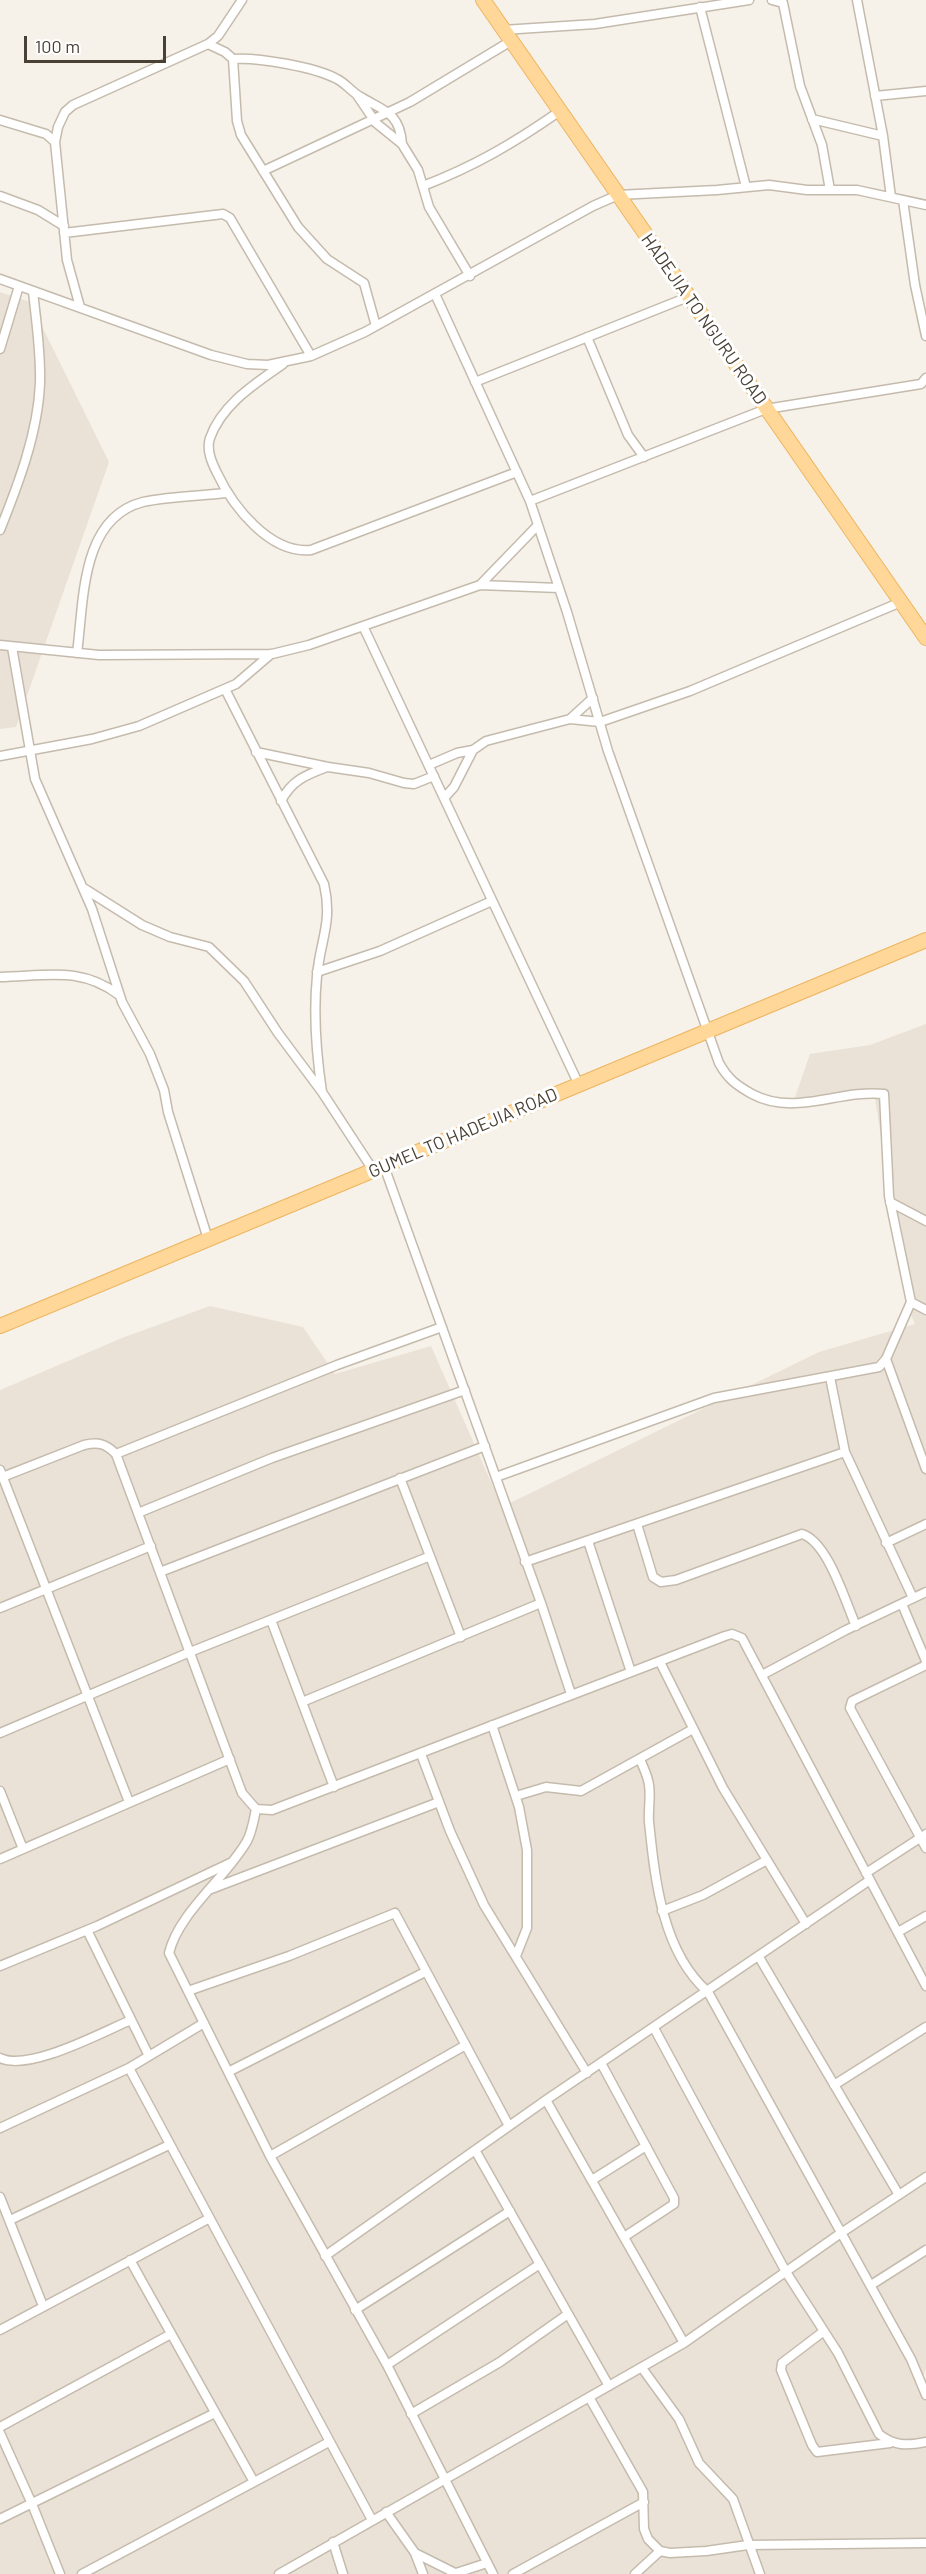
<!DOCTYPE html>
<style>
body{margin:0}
#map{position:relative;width:926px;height:2574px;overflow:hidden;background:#f6f1e9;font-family:Barlow,sans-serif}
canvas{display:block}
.scale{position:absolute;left:24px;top:36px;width:142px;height:27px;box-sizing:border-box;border:3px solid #4a4136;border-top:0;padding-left:8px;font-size:18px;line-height:21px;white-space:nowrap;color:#4a4136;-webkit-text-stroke:4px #fff;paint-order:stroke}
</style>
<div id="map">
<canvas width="926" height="2574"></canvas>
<div class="scale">100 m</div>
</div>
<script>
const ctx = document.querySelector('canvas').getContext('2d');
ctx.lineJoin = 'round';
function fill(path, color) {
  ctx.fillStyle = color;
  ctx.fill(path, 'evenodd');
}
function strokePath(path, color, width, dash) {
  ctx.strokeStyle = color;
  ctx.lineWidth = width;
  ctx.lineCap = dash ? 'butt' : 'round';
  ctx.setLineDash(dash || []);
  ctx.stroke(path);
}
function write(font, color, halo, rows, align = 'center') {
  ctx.font = font + ' Barlow,sans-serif';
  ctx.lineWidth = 6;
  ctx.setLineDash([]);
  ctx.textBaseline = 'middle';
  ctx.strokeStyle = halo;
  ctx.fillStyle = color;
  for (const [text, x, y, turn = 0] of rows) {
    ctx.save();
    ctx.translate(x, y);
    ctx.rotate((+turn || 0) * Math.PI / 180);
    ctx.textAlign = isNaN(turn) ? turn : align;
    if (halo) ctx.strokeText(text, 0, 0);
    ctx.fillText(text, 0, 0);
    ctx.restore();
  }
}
const residential = new Path2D(`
 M0 292 30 302 109 462 16 727 0 729Z
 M926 1024V2369L920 2386 926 2391V2574H0V1390L122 1338 210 1306 303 1327 335 1374 431 1346 502 1507 819 1352 915 1324 906 1304 874 1091 794 1100 810 1054 870 1045Z`);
const minor = new Path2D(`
 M772 0 783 3 800 86 822 145 830 190
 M857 0 883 136 891 197
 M700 7 746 187
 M503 30 595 24 749 0
 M208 44 225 52 233 59 237 121 241 135 298 227 327 259 364 283 376 326
 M233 59C257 57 315 67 337 79 345 83 351 91 359 96 381 110 400 111 402 144
 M357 95 376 123 402 144 418 170 429 207 470 276
 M875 96 926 91
 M812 119 883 136
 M0 120 46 134 55 142
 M263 171 410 102 511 41
 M423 186C475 166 514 143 560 111
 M0 196 38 210 64 226
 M903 200 915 285 926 336
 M64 233 223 214 230 218 311 356
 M0 279 211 355 247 364 268 365 311 356 365 332 593 206 618 195 717 190 769 185 807 190H857L926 205
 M435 294 530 501 567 612 608 751 719 1063C728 1079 736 1085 752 1094 795 1117 839 1089 884 1094L889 1196 911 1302 886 1359 879 1367 714 1398 496 1477
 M80 307 67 260 55 142 58 127 65 112 73 105 208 44 218 36 242 0
 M587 337 628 435 644 457
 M0 349 19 286
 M283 364C255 384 222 404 210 438 206 450 212 463 217 473 233 507 270 554 311 550L517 472
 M475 382 688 297
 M530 501 766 409 921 384 926 378
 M0 530C18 485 38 433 40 383 41 352 36 321 33 291
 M480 585 538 525
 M363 626 579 1085
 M0 645 99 655 272 654 309 645 480 585 559 588
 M12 647 35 779 92 909 122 1002 150 1054 164 1090 168 1112 208 1239
 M77 653C84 602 80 518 143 502 169 496 200 496 226 493
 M225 689 324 884C333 923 320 940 317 976 313 1016 316 1052 322 1092
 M570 719 593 698
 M256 752 328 767 369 773 404 783 414 784 434 776
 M0 756 92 739 139 726 236 684 271 654
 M429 765 457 753 473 750 486 741 570 719 600 722 690 691 901 602
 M444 798 454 787 473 750
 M281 801C292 780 306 775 327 767
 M85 889 142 925 170 937 209 947 244 981 278 1033 322 1092 373 1170
 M317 972 380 951 492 901
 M0 977C46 976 81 966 119 995
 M384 1166 541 1603 571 1694
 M890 1202 926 1221
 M911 1302 926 1310
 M886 1359 926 1469
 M830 1377 845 1452 913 1598
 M116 1454 337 1365 442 1327
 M0 1470 129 1802
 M0 1478 84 1445C98 1442 105 1443 116 1454L242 1793 256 1809 272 1810 725 1636 732 1634 742 1638 926 1986
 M400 1478 461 1637
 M138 1513 272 1458 465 1390
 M637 1524 653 1577 661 1582 676 1580 802 1534C828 1542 845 1601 856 1626
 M588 1541 631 1672
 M886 1543 926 1524
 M525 1562 845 1452
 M160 1572 485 1446
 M902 1604 926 1661
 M0 1608 151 1546
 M271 1620 334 1787
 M660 1662 723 1788 806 1924
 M926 1665 852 1701 850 1708 926 1848
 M762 1675 846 1630 926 1592
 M302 1702 541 1603
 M492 1725 519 1807 527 1850V1928L516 1956
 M0 1733 190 1652 428 1557
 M421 1754 450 1831 484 1905 587 2073
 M640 1759C643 1767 648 1776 649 1785 651 1797 648 1810 649 1822 655 1879 662 1952 708 1992L911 2359 926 2395
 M0 1791 23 1849
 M516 1796 546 1787 581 1791 693 1729
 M256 1809C254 1819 252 1832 247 1841 226 1878 179 1912 169 1953L270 2156 387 2365 493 2574
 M0 1859 230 1759
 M866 1873 926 1834
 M211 1889 439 1802
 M662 1911 703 1895 767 1860
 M87 1930 149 2056
 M898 1932 926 1916
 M759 1957 899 2195
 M0 1966 97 1926 230 1863
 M188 1991 289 1956 395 1913 509 2126
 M654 2028 786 2272 838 2353 879 2434C894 2446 907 2446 926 2442
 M0 2058C29 2072 102 2032 131 2020
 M601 2063 674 2198V2204L624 2237
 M129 2068 372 2520
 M230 2071 425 1972
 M834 2085 926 2027
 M546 2100 684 2343
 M0 2128 129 2068 204 2023
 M475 2150 609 2386
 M270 2156 464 2046
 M592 2180 646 2146
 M0 2197 43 2306
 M10 2220 169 2145
 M325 2256 546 2100 870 1880
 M130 2260 254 2482
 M871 2285 926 2250
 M355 2310 510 2211
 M0 2330 208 2219
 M824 2331 782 2363 781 2370 812 2445 817 2452 890 2443
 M387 2365 540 2264
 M642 2368 679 2419 699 2463 733 2499 760 2574
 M589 2397 643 2492 644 2529 648 2539 660 2551 670 2553 706 2551 748 2545 926 2543
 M411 2414 500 2362 568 2314
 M0 2427 171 2334
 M0 2433 32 2504 60 2574
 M386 2512 415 2553 423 2574
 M0 2519 215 2413
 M333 2542 343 2574
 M415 2553 455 2573
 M82 2574 329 2442
 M279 2574 684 2343 841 2233 926 2177
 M453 2574 487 2563
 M513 2574 644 2502
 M635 2574 660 2551`);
const primary = new Path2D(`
 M483 0 926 638
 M0 1326 926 940`);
const streetNames = [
 ["HADEJIA TO NGURU ROAD",704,319,55],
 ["GUMEL TO HADEJIA ROAD",463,1133,-23]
];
fill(residential, '#eae2d7');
strokePath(minor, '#c5bbad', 11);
strokePath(primary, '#eeb55f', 16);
strokePath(minor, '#fff', 8);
strokePath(primary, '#ffd899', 14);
write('18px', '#4a4136', '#fff', streetNames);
</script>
